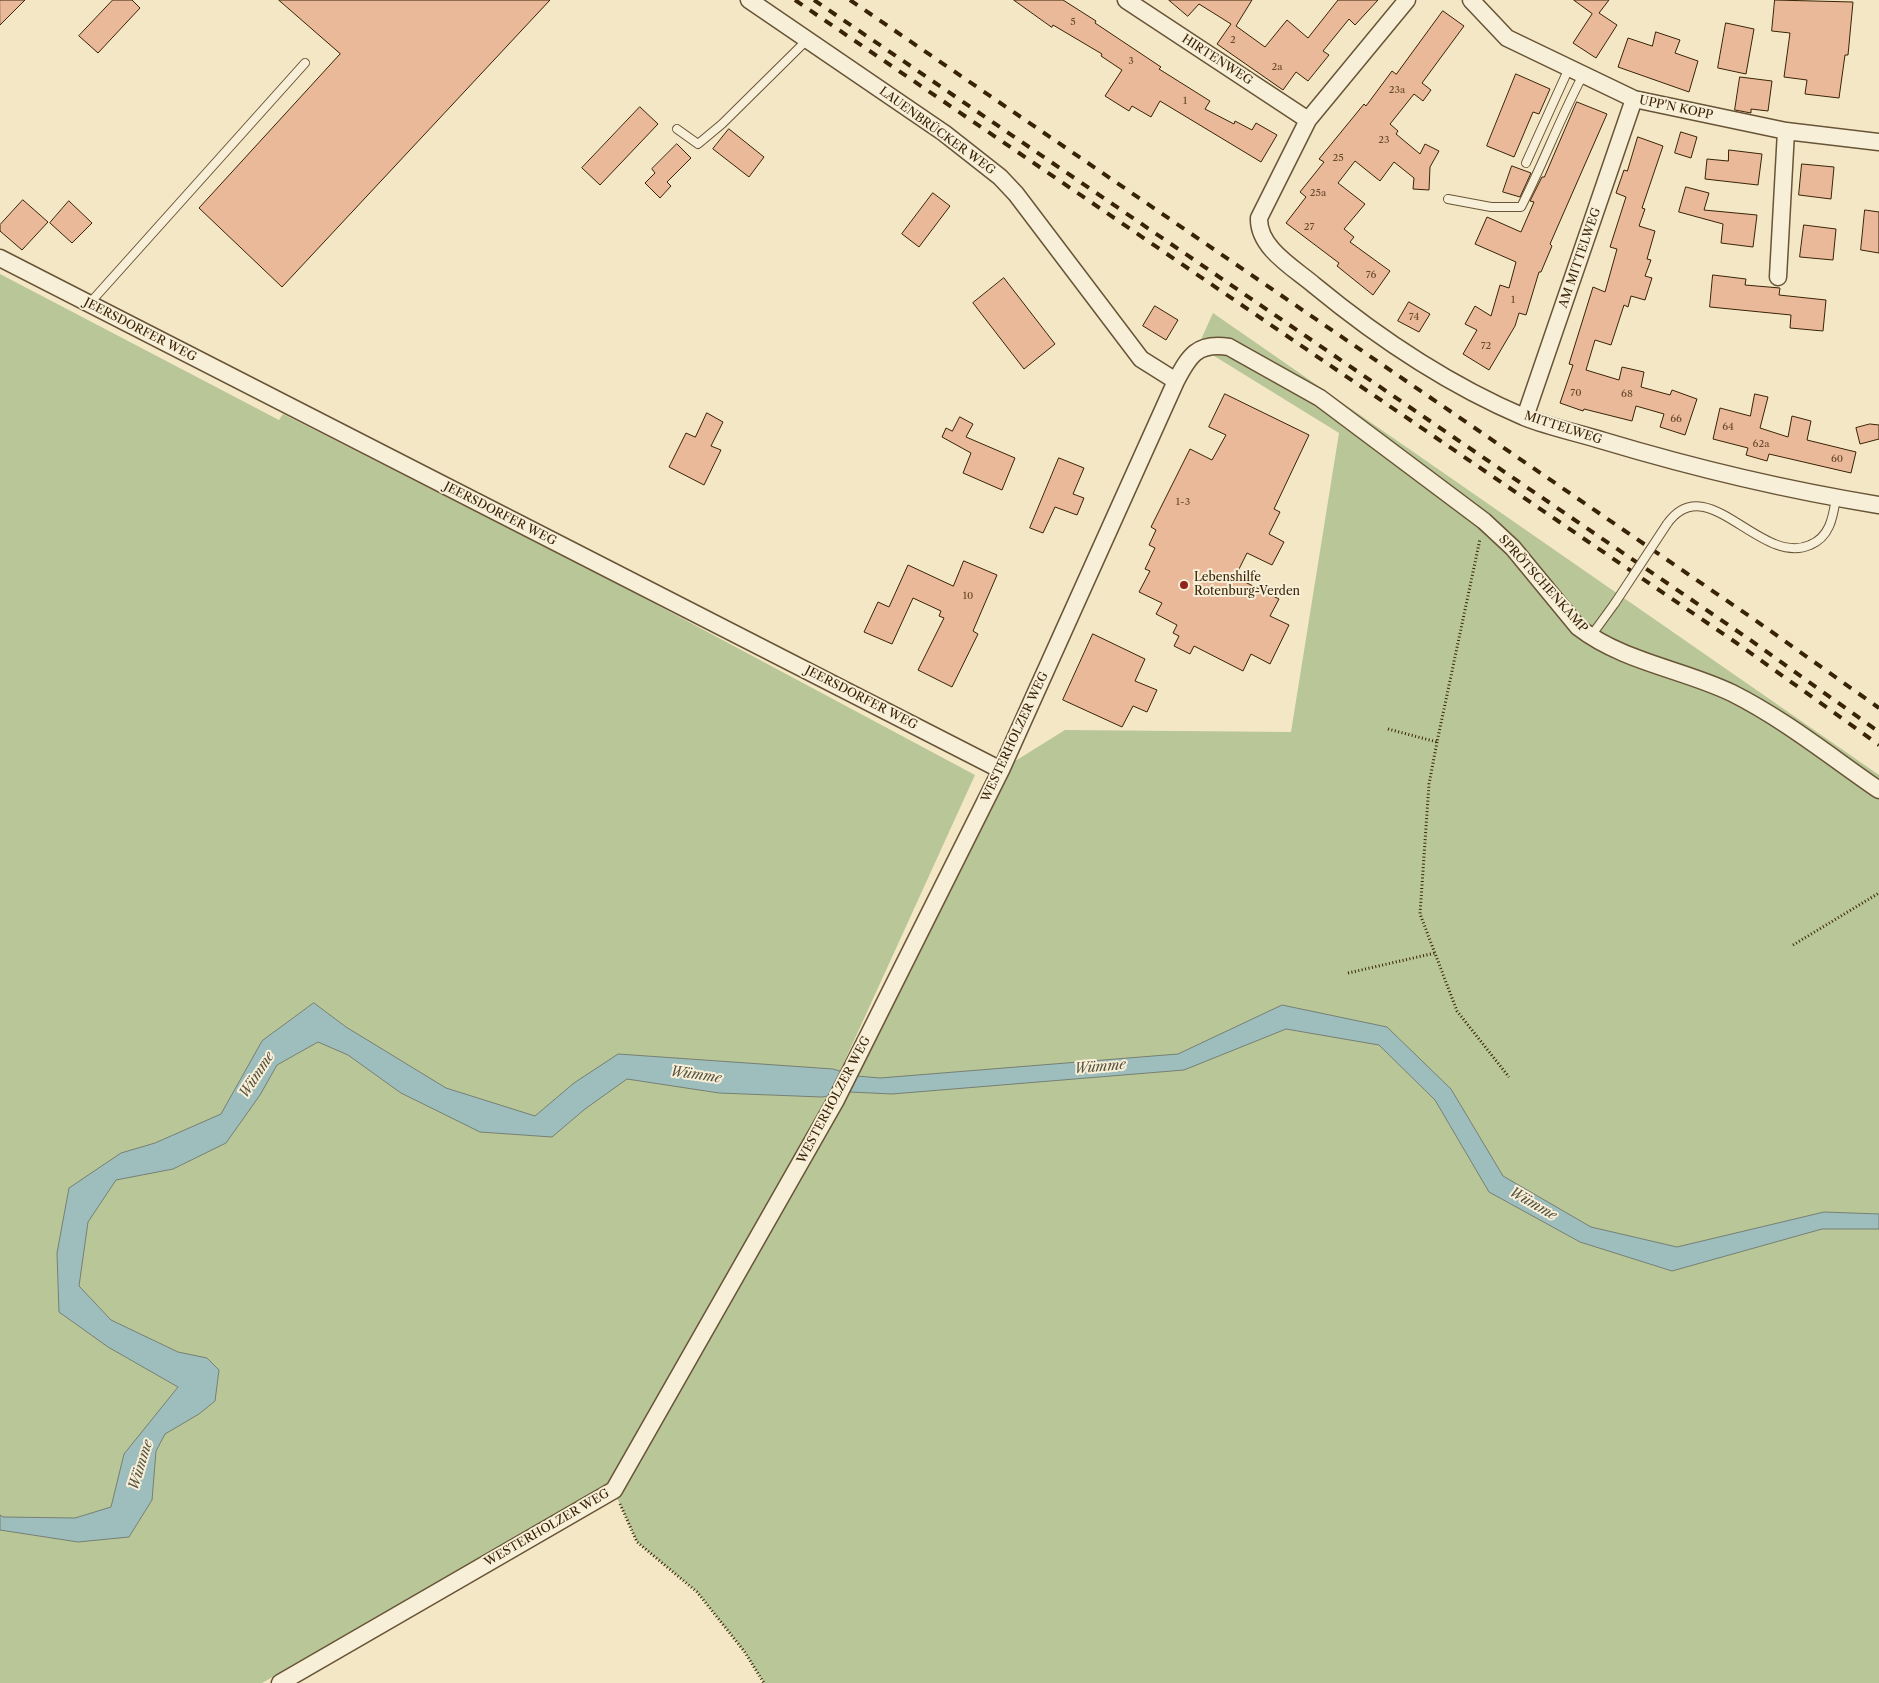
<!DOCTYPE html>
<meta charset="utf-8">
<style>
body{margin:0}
canvas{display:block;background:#f4e7c5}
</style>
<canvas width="1879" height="1683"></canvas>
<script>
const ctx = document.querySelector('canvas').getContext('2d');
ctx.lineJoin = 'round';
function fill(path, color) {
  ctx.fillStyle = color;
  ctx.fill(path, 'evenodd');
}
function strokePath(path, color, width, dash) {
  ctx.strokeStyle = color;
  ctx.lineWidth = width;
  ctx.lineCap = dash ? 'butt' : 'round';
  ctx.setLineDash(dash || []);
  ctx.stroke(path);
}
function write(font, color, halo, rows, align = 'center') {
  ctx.font = font + ' "Libre Caslon Text",serif';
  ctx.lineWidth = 4;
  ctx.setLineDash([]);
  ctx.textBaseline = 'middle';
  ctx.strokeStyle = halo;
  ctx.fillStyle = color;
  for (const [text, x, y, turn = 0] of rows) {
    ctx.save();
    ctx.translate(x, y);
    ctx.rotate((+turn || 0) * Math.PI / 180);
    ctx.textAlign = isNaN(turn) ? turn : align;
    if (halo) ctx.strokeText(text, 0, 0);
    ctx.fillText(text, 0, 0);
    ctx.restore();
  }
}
const green = new Path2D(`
 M0 274 279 420 283 414 616 583 975 775 826 1102 611 1487 262 1683H0Z
 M1213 313 1879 775V1683H764L744 1651 697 1592 637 1542 617 1498 620 1493 618 1490 850 1092H855L862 1076H857L1012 763 1065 730 1291 732 1339 433 1198 346Z`);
const water = new Path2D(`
 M314 1003 346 1027 446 1088 535 1116 574 1083 618 1054 833 1069 857 1076 880 1078 1178 1054 1282 1005 1387 1027 1451 1089 1503 1176 1591 1227 1677 1247 1824 1212 1879 1214V1229H1822L1672 1271 1580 1242 1489 1192 1435 1100 1379 1045 1286 1029 1184 1070 892 1094 850 1092 822 1097 719 1093 627 1079 585 1109 552 1137 480 1132 401 1093 348 1055 318 1042 277 1065 260 1095 226 1143 173 1169 116 1180 88 1222 79 1286 111 1320 178 1352 207 1358 219 1370 215 1401 199 1414 165 1434 156 1451 152 1500 129 1537 78 1542 0 1530V1515L3 1517 75 1518 111 1507 124 1454 178 1387 108 1347 59 1312 57 1253 69 1188 121 1153 155 1143 221 1114 262 1041Z`);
const building = new Path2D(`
 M0 0H25L0 25Z
 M113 0H132L140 8 98 53 79 36Z
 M279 0H550L282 287 199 208 340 54Z
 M1014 0H1063L1096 21 1095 23 1161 67 1159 69 1210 101 1205 109 1234 124 1235 121 1252 130 1256 123 1277 135 1261 162 1160 101 1151 117 1132 106 1129 111 1105 96 1122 70 1101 56 1102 54 1053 25 1052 27Z
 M1169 0H1252L1236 26 1265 47 1287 20 1308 38 1338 0H1378L1355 25 1349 19 1323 51 1329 55 1308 81 1296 72 1283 90 1217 44 1231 24 1199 4 1188 16Z
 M1574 0H1609L1599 13 1617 25 1596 58 1573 43 1592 14Z
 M1775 0 1853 2 1848 55H1845L1839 98 1805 94 1807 80 1784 77 1790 33 1772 31Z
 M1443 11 1464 26 1422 83 1431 90 1423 101 1414 94 1390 124 1398 131 1396 134 1420 154 1425 144 1439 151 1430 167 1429 190 1413 189 1414 178 1394 162 1380 181 1355 161 1338 183 1365 204 1344 229 1354 237 1350 242 1390 271 1373 295 1337 266 1339 263 1286 223 1306 197 1300 192 1324 162 1319 159 1364 104 1366 106 1392 71 1396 74Z
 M1726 23 1754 29 1746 74 1718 68Z
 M1656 32 1680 40 1675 53 1698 61 1689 92 1618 67 1628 38 1652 46Z
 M1516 74 1550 89 1539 114 1533 112 1514 157 1487 146Z
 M1740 77 1772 81 1768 111 1751 109V113L1735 110Z
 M1577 102 1607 114 1550 244 1552 246 1541 272H1539L1526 315 1519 313 1515 326 1489 370 1463 354 1477 330 1465 324 1475 306 1491 316 1500 285 1509 288 1516 262 1475 244 1487 217 1521 232 1534 202 1530 201 1542 177H1544Z
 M640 107 658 124 600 185 582 168Z
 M729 129 764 157 749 177 713 149Z
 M1681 132 1697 137 1691 158 1675 153Z
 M1638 137 1663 146 1642 208 1645 209 1639 226 1655 231 1647 259 1651 260 1645 276 1652 278 1645 300 1631 296 1628 307 1624 305 1611 345 1595 340 1586 370 1619 380 1622 367 1644 372 1641 387 1670 395 1672 390 1697 399 1685 435 1660 427 1664 414 1636 406 1632 421 1584 409 1583 411 1560 403 1573 365 1569 364 1593 287 1605 292 1617 249 1610 247 1626 197 1616 193 1624 170 1627 171Z
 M677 144 691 158 667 182 671 186 660 198 645 183 655 173 652 169Z
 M1729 150 1762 154 1758 185 1705 179 1707 159 1728 161Z
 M1802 164 1834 167 1831 199 1799 195Z
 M1512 166 1531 173 1520 197 1503 192Z
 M1686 187 1709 193 1704 210 1757 215 1753 247 1721 243 1723 224 1679 212Z
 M933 193 950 206 919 247 902 234Z
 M23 200 48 222 22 250 0 231V225Z
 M69 201 92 223 72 243 50 223Z
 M1865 210 1879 212V253L1861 250Z
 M1804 225 1836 229 1833 260 1800 257Z
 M1713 275 1746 279 1745 285 1780 288 1779 295 1826 300 1823 331 1790 328 1791 315 1710 307Z
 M1004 278 1055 344 1024 369 973 303Z
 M1409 302 1430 314 1419 332 1398 321Z
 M1155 306 1178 320 1166 340 1143 326Z
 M1225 394 1309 435 1274 509 1280 512 1269 534 1284 542 1272 565 1247 553 1235 577 1279 599 1270 616 1289 625 1270 664 1251 654 1243 671 1194 646 1190 654 1174 646 1179 636 1173 633 1177 625 1156 614 1162 603 1139 592 1150 571 1145 569 1155 548 1149 545 1156 530 1151 527 1190 449 1212 460 1226 435 1209 427Z
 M1755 394 1768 397 1760 428 1788 437 1792 416 1811 421 1807 440 1856 452 1851 473 1769 454 1767 461 1746 455 1748 448 1713 439 1720 408 1750 416Z
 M707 413 723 422 711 446 721 450 704 485 669 467 686 433 695 437Z
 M960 417 973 424 966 437 1015 458 1002 490 963 473 971 453 942 437 946 428 952 431Z
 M1870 424 1879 425V439L1860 444 1856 428Z
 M1059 458 1084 468 1073 494 1084 498 1077 515 1055 507 1043 533 1030 528Z
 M964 561 997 575 973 631 978 634 952 687 918 670 944 618 939 616 941 611 913 598 892 644 864 632 878 602 889 607 908 565 953 586Z
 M1093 634 1145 659 1135 681 1157 690 1147 712 1133 706 1122 727 1063 700Z`);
const path = new Path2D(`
 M1388 729 1437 742 1480 539
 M1437 742 1429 784 1420 914 1457 1011 1509 1077
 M1793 945 1879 893
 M1348 973 1435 953
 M620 1504 637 1542 697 1592 744 1651 764 1683`);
const service = new Path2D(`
 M677 129 698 144 722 124 807 40
 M1526 163 1569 68
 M1448 199 1491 207H1521C1543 164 1560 118 1583 75
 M89 304 305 63
 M1667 524C1707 467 1760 567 1810 545 1830 537 1833 517 1836 498
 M1591 636 1615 603`);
const minor = new Path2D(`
 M749 0 944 133 1000 177 1016 194 1141 359 1176 381
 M1126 0 1308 120
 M1407 0 1308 120 1259 218C1258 248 1294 268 1314 285 1377 337 1449 385 1524 417 1549 427 1578 433 1604 441 1694 468 1786 490 1879 505
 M1471 0 1507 38 1634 99 1786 131 1879 142
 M0 258 1001 770
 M1778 277 1786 131
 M1525 417 1634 99
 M280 1683 614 1490 836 1100 1001 770 1176 381C1189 356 1197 342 1229 347L1320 398 1484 521 1513 548 1578 627C1623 662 1682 669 1732 693 1784 719 1831 757 1879 790`);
const rail = new Path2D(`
 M795 0 1741 646 1879 745
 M814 0 1746 637 1879 732
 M850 0 1755 620 1879 708`);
const serviceBridge = new Path2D(`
 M1615 603 1667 524`);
const markers = [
 [1184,585,5,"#8f2418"]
];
const numberNames = [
 ["5",1073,22],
 ["2",1233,40],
 ["3",1131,61],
 ["2a",1277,67],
 ["23a",1397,90],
 ["1",1185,101],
 ["23",1384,140],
 ["25",1338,158],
 ["25a",1318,193],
 ["27",1309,227],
 ["76",1371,275],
 ["1",1513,300],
 ["74",1414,317],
 ["72",1486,346],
 ["70",1576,393],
 ["68",1627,394],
 ["66",1676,419],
 ["64",1728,427],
 ["62a",1761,444],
 ["60",1837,459],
 ["1-3",1183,502],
 ["10",968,596]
];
const streetNames = [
 ["HIRTENWEG",1217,60,33],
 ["UPP'N KOPP",1676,108,12],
 ["LAUENBRÜCKER WEG",937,131,36],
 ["AM MITTELWEG",1580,258,-71],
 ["JEERSDORFER WEG",140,330,27],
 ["MITTELWEG",1563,428,18],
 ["JEERSDORFER WEG",500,514,27],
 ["SPRÖTSCHENKAMP",1543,584,48],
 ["JEERSDORFER WEG",861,698,27],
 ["WESTERHOLZER WEG",1015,737,-65],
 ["WESTERHOLZER WEG",834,1100,-62],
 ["WESTERHOLZER WEG",547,1528,-30]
];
const poiNames = [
 ["Lebenshilfe",1194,578],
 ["Rotenburg-Verden",1194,592]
];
const waterNames = [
 ["Wümme",1100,1067,-5],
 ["Wümme",257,1075,-57],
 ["Wümme",696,1075,8],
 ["Wümme",1533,1204,30],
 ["Wümme",141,1465,-73]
];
fill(green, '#b9c697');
fill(water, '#9ebebd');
strokePath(water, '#768074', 1);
fill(building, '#e9b999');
strokePath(building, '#392306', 1);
strokePath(service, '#685436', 10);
strokePath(minor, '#685436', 19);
strokePath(path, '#392306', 3, [1, 2.5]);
strokePath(service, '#f8efd9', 8);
strokePath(minor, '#f8efd9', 16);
strokePath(rail, '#392306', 4, [9, 9]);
strokePath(serviceBridge, '#685436', 10, []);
strokePath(serviceBridge, '#f8efd9', 8);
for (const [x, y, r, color] of markers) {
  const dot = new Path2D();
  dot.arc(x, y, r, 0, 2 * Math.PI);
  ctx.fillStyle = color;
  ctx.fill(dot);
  strokePath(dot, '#f8efd9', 2);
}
write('10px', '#65482b', null, numberNames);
write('12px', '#392306', '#f8efd9', streetNames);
write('12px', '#392306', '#f8efd9', poiNames, 'left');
write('italic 14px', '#57523d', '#f8efd9', waterNames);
</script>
